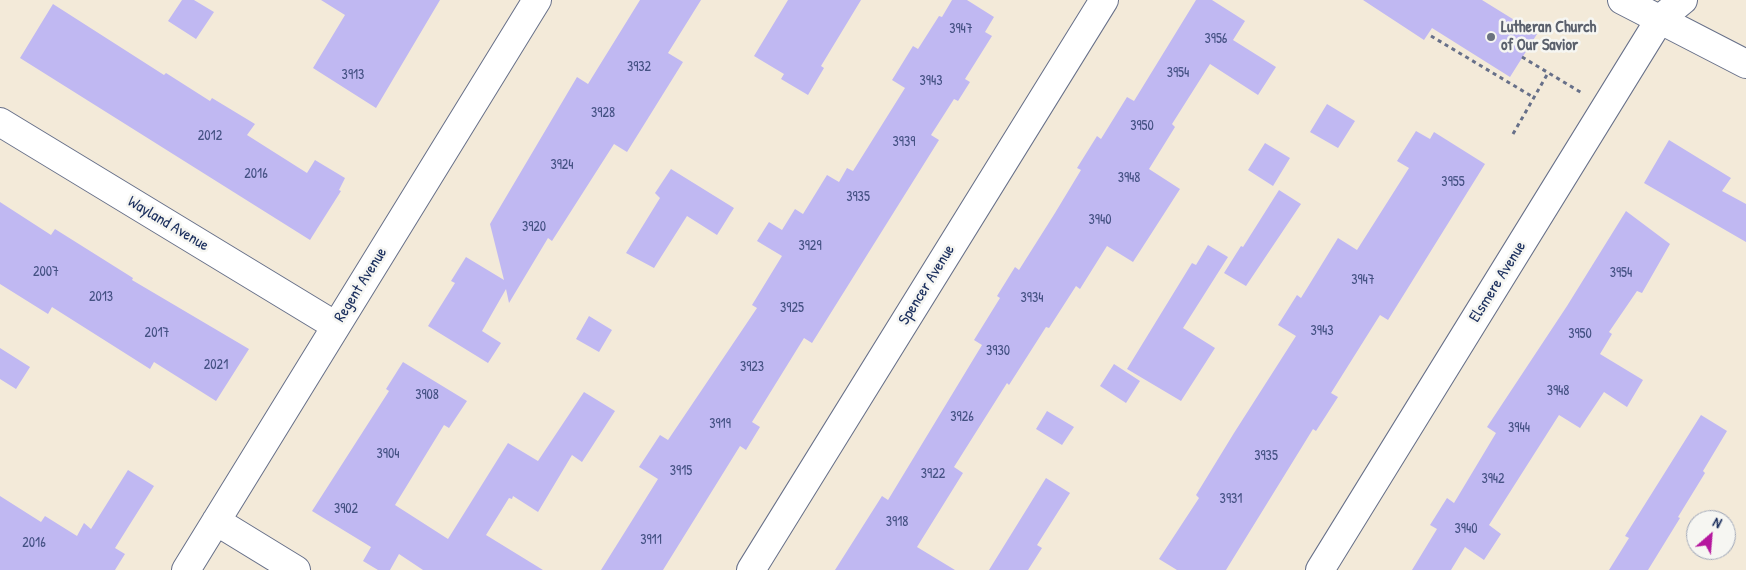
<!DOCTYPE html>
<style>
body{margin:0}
#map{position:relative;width:1746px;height:570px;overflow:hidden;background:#f3ead9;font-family:"Patrick Hand",sans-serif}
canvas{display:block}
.north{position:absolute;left:1686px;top:510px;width:50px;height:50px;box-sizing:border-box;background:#f6f6f2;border:1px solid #9ea6b7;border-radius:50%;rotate:27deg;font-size:14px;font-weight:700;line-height:20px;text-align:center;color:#1b2f5e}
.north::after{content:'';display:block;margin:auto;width:18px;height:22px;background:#b5179e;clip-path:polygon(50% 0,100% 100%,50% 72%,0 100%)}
</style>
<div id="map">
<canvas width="1746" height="570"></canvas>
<div class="north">N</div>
</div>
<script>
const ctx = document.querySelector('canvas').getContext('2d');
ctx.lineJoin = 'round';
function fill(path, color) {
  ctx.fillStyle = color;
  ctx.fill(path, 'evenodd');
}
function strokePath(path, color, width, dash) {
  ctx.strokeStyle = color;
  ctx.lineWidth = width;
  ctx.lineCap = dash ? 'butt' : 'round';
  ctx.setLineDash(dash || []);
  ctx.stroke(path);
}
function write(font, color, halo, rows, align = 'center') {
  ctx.font = font + ' "Patrick Hand",sans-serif';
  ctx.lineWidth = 5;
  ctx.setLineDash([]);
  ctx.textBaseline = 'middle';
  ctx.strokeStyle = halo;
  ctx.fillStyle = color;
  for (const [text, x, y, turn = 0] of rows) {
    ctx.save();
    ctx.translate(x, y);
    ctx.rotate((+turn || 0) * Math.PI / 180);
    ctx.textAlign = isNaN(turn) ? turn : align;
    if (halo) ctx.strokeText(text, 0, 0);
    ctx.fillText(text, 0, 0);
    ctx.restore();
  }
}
const building = new Path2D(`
 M182 0H194L214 12 196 39 168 21Z
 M321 0H440L376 108 313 68 345 15Z
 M640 0H701L668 53 683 62 627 152 614 144 552 241 548 238 509 303 506 289 482 331 501 343 488 363 428 326 455 283 451 281 466 257 504 280 490 224 577 77 588 84Z
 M788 0H861L821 66 824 68 808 95 781 79 784 74 754 56Z
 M952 0H967L994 17 985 32 992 36 965 79 970 82 958 101 954 99 931 135 939 140 812 343 804 338 752 422 760 427 746 450 740 446 663 570H601L658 479 639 467 660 435 668 440 757 308 752 305 782 256 757 241 769 222 782 230 795 209 803 214 827 175 839 182 847 168 853 171 905 88 892 80 913 46 918 49 939 16 942 17Z
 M1196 0H1212L1245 21 1233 40 1276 67 1258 95 1210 64 1172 124 1175 127 1149 169 1180 189 1133 262 1107 246 1080 289 1076 286 1049 328 1046 327 1009 385 1007 383 954 467 963 473 917 547 955 570H835L882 496 888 500 982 345 974 340 1000 298 997 296 1015 267 1019 270 1055 213 1081 170 1077 168 1097 136 1101 139 1127 97 1134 101Z
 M1363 0H1482L1537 34 1510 77 1432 28 1424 40Z
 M53 4 164 75 166 73 210 101 212 98 255 124 247 135 307 173 315 160 345 178 339 190 341 191 310 240 20 58Z
 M1327 104 1355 121 1338 148 1310 132Z
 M1416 131 1430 139 1434 132 1485 164 1388 320 1380 315 1331 393 1338 397 1316 431 1313 429 1226 570H1177L1159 559 1199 498 1196 495 1234 433 1296 336 1278 325 1297 295 1301 298 1338 238 1357 250 1409 168 1397 161Z
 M1669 140 1731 178 1722 191 1746 204V242L1644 183Z
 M1265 143 1290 158 1273 186 1248 170Z
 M671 169 734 208 717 235 687 216 654 268 626 253 660 198 655 193Z
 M1279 190 1301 204 1246 286 1224 273 1241 246 1243 247Z
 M0 202 51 235 55 229 133 278 132 280 249 349 216 401 154 362 150 369 52 307 48 314 0 284Z
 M1626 211 1670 244 1642 293 1637 291 1609 332 1612 334 1600 354 1643 380 1627 407 1604 392 1580 428 1559 415 1489 525 1501 534 1484 560 1465 547 1451 570H1412L1437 529 1430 525 1447 498 1454 503 1496 433 1487 427 1567 306Z
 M1208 245 1228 257 1183 328 1215 348 1181 401 1127 369 1192 263 1196 265Z
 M589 316 612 330 599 352 576 339Z
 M0 348 30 367 16 389 0 379Z
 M403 362 467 401 449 428 444 425 395 505 448 539 508 443 538 461 584 392 615 411 582 462 572 455 538 512 513 496 512 499 509 498 486 535 543 570H423L399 554 390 570H378L363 561 371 547 312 511 389 391 386 389Z
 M1114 364 1140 381 1126 403 1100 386Z
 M1047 411 1074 427 1062 445 1036 429Z
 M1701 415 1727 431 1703 471 1705 473 1678 517 1680 518 1648 570H1609L1629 538 1625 536Z
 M128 470 154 486 115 548 125 554 115 570H0V496L41 522 45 516 77 536 84 523 91 529Z
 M1046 478 1070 493 1037 545 1042 548 1028 570H989Z`);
const path = new Path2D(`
 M1431 36 1533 97
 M1522 57 1582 93
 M1513 134 1548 73`);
const street = new Path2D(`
 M0 122 336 326
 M216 521 296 570
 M186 570 537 0
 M751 570 1104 0
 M1320 570 1660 19 1683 0`);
const secondary = new Path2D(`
 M1622 0 1746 64`);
const markers = [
 [1491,37,5,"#6b7280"]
];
const numberNames = [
 ["3947",961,29],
 ["3956",1216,39],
 ["3932",639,67],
 ["3954",1178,73],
 ["3913",353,75],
 ["3943",931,81],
 ["3928",603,113],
 ["3950",1142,126],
 ["2012",210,136],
 ["3939",904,142],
 ["3924",562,165],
 ["2016",256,174],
 ["3948",1129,178],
 ["3955",1453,182],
 ["3935",858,197],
 ["3940",1100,220],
 ["3920",534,227],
 ["3929",810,246],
 ["2007",46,272],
 ["3954",1621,273],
 ["3947",1363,280],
 ["2013",101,297],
 ["3934",1032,298],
 ["3925",792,308],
 ["3943",1322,331],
 ["2017",157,333],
 ["3950",1580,334],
 ["3930",998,351],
 ["2021",216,365],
 ["3923",752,367],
 ["3948",1558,391],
 ["3908",427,395],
 ["3926",962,417],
 ["3919",720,424],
 ["3944",1519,428],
 ["3904",388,454],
 ["3935",1266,456],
 ["3915",681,471],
 ["3922",933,474],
 ["3942",1493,479],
 ["3931",1231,499],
 ["3902",346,509],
 ["3918",897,522],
 ["3940",1466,529],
 ["3911",651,540],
 ["2016",34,543]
];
const worshipNames = [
 ["Lutheran Church",1501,28],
 ["of Our Savior",1501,46]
];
const streetNames = [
 ["Wayland Avenue",168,224,31],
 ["Elsmere Avenue",1498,282,-58],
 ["Regent Avenue",361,285,-58],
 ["Spencer Avenue",927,285,-58]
];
fill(building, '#c0b8f2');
strokePath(street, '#677089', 30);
strokePath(secondary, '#677089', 30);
strokePath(path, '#677089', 3, [4, 4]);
strokePath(street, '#fff', 28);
strokePath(secondary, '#fff', 28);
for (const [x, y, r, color] of markers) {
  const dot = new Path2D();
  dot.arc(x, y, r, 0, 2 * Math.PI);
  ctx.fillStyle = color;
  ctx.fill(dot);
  strokePath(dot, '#f6f6f2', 2);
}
write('14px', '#445183', null, numberNames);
write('bold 16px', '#5b616d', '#f6f6f2', worshipNames, 'left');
write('16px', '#1b2f5e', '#f6f6f2', streetNames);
</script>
